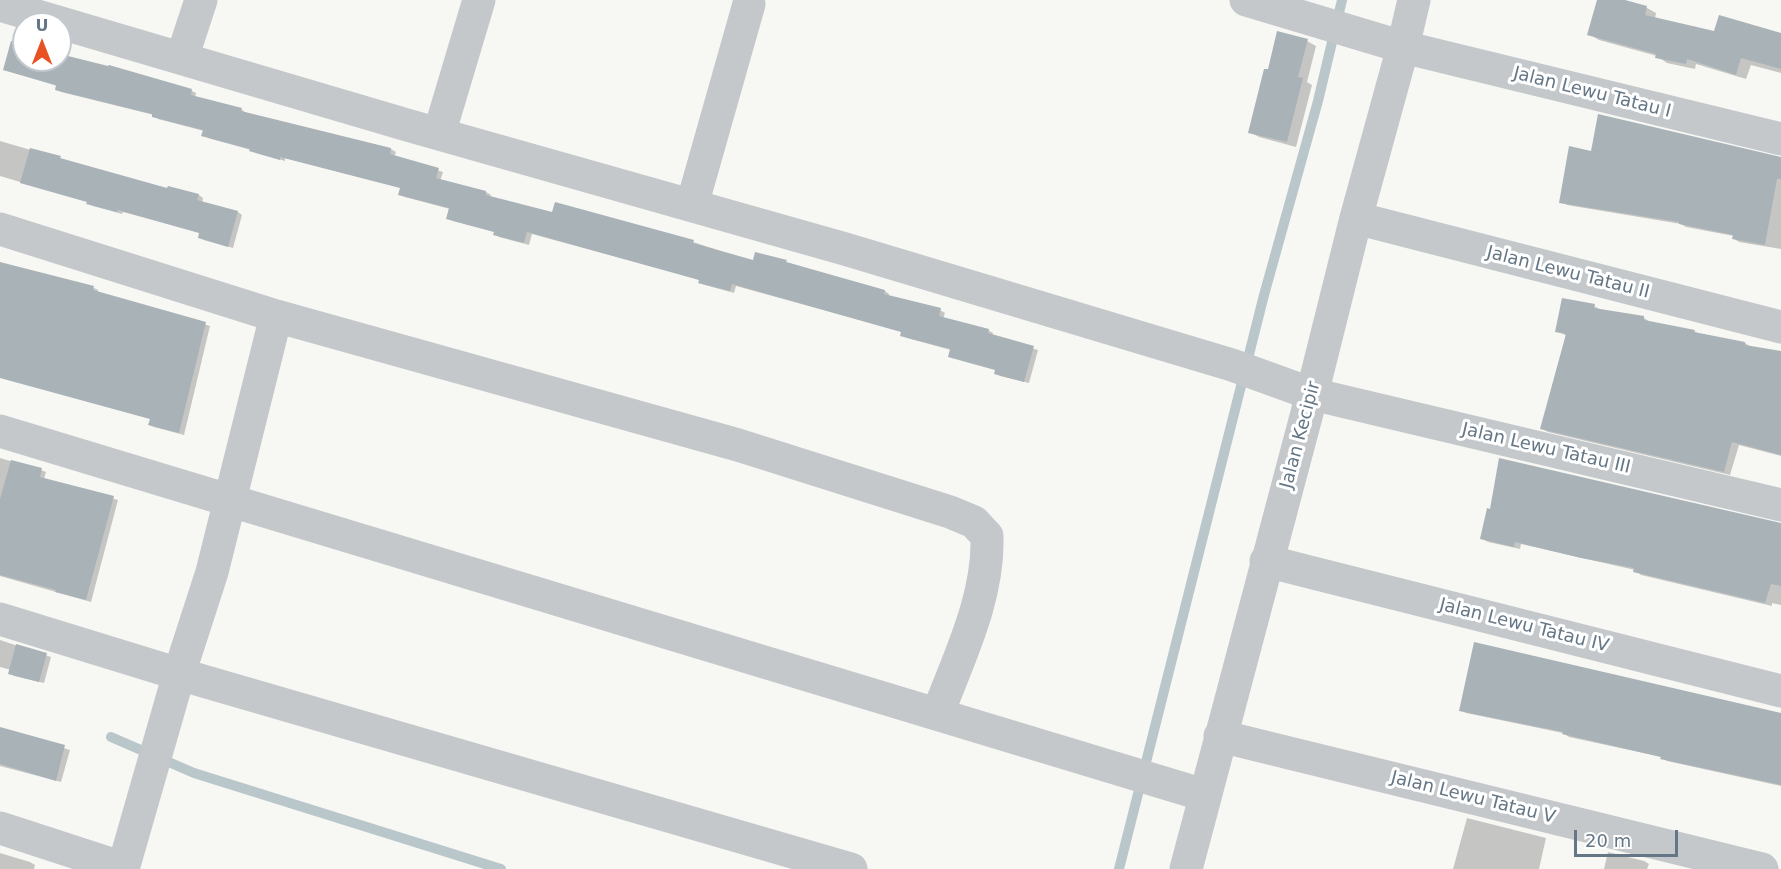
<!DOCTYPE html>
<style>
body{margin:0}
#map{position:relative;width:1781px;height:869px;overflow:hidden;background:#f7f7f4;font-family:"DejaVu Sans",sans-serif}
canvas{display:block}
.north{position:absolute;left:12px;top:12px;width:60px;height:60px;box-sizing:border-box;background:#fff;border:2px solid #c1c9cf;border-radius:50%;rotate:0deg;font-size:16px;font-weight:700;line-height:24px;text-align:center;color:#657786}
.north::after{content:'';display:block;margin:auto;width:21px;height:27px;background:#e85223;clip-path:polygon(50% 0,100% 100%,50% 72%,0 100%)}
.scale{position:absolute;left:1574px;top:830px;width:104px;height:27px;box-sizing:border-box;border:3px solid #657786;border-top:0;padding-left:8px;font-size:18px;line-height:21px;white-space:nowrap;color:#657786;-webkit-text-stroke:4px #fff;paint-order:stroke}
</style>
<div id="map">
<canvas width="1781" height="869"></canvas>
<div class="north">U</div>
<div class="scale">20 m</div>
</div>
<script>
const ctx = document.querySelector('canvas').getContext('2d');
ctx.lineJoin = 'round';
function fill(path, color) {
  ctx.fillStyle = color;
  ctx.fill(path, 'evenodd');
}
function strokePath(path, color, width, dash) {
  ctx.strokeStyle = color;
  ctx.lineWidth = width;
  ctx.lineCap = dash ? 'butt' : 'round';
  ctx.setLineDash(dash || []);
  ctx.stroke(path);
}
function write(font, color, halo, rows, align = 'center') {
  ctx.font = font + ' "DejaVu Sans",sans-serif';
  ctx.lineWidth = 6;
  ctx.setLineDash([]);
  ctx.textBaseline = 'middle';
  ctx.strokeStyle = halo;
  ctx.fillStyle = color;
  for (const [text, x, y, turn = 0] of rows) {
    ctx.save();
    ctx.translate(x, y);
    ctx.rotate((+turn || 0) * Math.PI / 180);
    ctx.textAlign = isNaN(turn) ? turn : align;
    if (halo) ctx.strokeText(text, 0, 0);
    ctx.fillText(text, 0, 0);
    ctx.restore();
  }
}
const shadow = new Path2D(`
 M1599 0H1619L1647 8 1656 13 1655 19 1715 33 1781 35V73L1751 65 1746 79 1696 64 1695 69 1667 63 1657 56 1599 40 1589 34Z
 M14 37 24 39V60H60V55L192 91 196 93 195 98 241 109 246 113 391 149 396 152 394 157 443 172 440 181 486 192 491 195 490 197 554 214 693 242 754 262H786L885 291 889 294V297L940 310 945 313 943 319 988 330 993 333 992 336 1038 350 1029 383 1000 376 996 373V370L951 350 907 338 902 335 903 332 736 286 734 293 705 285 700 283 701 280 532 234 529 245 499 237 495 232 453 221 450 209 405 197 400 194 402 188 285 158V161L256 153 251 150 208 138 204 131 158 119 154 115 61 92 56 90 57 86 4 70Z
 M1307 41 1316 46 1307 82 1312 85 1296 147 1259 137 1250 132 1269 71Z
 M0 141 168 190 199 195 203 198 202 203 238 212 242 215 233 248 204 240 200 237 201 233 123 212 122 214 93 206 88 202 0 176Z
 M1592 152 1781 159V249L1739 242 1733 238 1734 236 1686 227 1681 224 1567 205 1561 202Z
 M0 263 94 288 98 290V292L210 326 184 435 154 427 150 425 151 419 0 377Z
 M1594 306 1601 310 1644 318 1650 322 1694 331 1701 335 1745 343 1751 347 1781 353V456L1739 445 1730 475 1548 432 1541 428 1567 336 1557 331Z
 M0 458 41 470 46 472 44 479 118 500 91 602 0 576Z
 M1781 525V605L1772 603V606L1641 575 1635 570 1521 544 1520 549 1488 542 1481 538Z
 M0 640 51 657 44 683 14 676 10 673 11 670 0 667Z
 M1461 710 1781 715V786L1667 761 1662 757 1569 737 1563 733 1466 713Z
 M0 728 70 750 61 782 0 766Z
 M1467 818 1546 838 1539 869H1453Z
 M1608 852 1644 861 1649 864 1647 869H1604Z
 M0 853 30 862 35 865 34 869H0Z`);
const stream = new Path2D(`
 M111 737 194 773 501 869
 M1119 869 1264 295 1318 101 1342 0`);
const building = new Path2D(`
 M1597 0H1625L1647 6 1645 15 1714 31 1719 15 1781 33V69L1741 58 1736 75 1687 59 1686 64 1655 58 1656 54 1587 35Z
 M1277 31 1308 39 1298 77 1303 78 1287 142 1248 133 1264 69H1268Z
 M11 41 24 44V60H60V54L108 66 109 65 192 89 191 95 242 108 241 111 391 148 390 154 439 168 436 178 486 191V195L552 212 555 202 694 240 693 243 753 260 755 252 787 260 786 262 885 290 884 294 941 308 939 316 989 329 988 333 1034 346 1024 382 994 374 995 370 948 357 950 349 900 336 901 332 732 284 730 291 698 283 699 280 527 232 524 243 493 235 494 232 446 219 449 208 398 195 400 188 280 157V160L249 151 250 149 201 136 203 130 152 117V114L55 90 56 85 3 70Z
 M1598 114 1781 157V179H1777L1765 245 1732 239 1733 235 1679 224V222L1559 203 1569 146 1591 151Z
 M30 148 61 156 60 158 167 188 168 186 199 194 197 200 238 211 228 247 198 238 199 233 118 210 117 212 86 204 87 202 20 183Z
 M0 262 94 286 93 290 206 322 179 433 148 425 150 419 0 378Z
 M1562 298 1595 304 1594 308 1644 316V320L1695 330 1694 332 1745 342V345L1781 351V455L1732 442 1724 472 1540 429 1566 334 1555 332Z
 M1499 458 1781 523V586L1771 584 1765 603 1633 572 1634 568 1581 558 1515 542 1514 547 1480 539 1487 508 1490 509Z
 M11 460 42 468 40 477 114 496 86 600 55 592 56 590 0 575V499Z
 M1474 642 1781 713V785L1660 759 1661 757 1562 734 1563 732 1459 711Z
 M16 644 47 653 39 682 8 674Z
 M0 727 65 745 56 781 0 764Z`);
const minor = new Path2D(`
 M1246 0 1403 47 1781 139
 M0 5 407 125 845 249 1232 365 1312 394 1781 505
 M182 58 201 0
 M439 134 479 0
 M692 205 749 4
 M1356 218 1781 327
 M0 229 276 316 212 572 179 674 123 869
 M276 316 738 445 950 512 974 522 987 536C989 598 959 657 938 713
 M0 431 1204 795
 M1266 561 1781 691
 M0 619 179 674 851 869
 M1220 736 1762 869
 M0 828 123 868
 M1186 869 1312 394 1356 218 1403 47 1414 0`);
const streetNames = [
 ["Jalan Lewu Tatau I",1592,93,14],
 ["Jalan Lewu Tatau II",1568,273,14],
 ["Jalan Kecipir",1301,435,-75],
 ["Jalan Lewu Tatau III",1546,449,13],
 ["Jalan Lewu Tatau IV",1524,626,14],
 ["Jalan Lewu Tatau V",1473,798,14]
];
fill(shadow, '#0003');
strokePath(stream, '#bac7ca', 10);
fill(building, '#a9b2b7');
strokePath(minor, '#c4c8cb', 33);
write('18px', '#657786', '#fff', streetNames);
</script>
